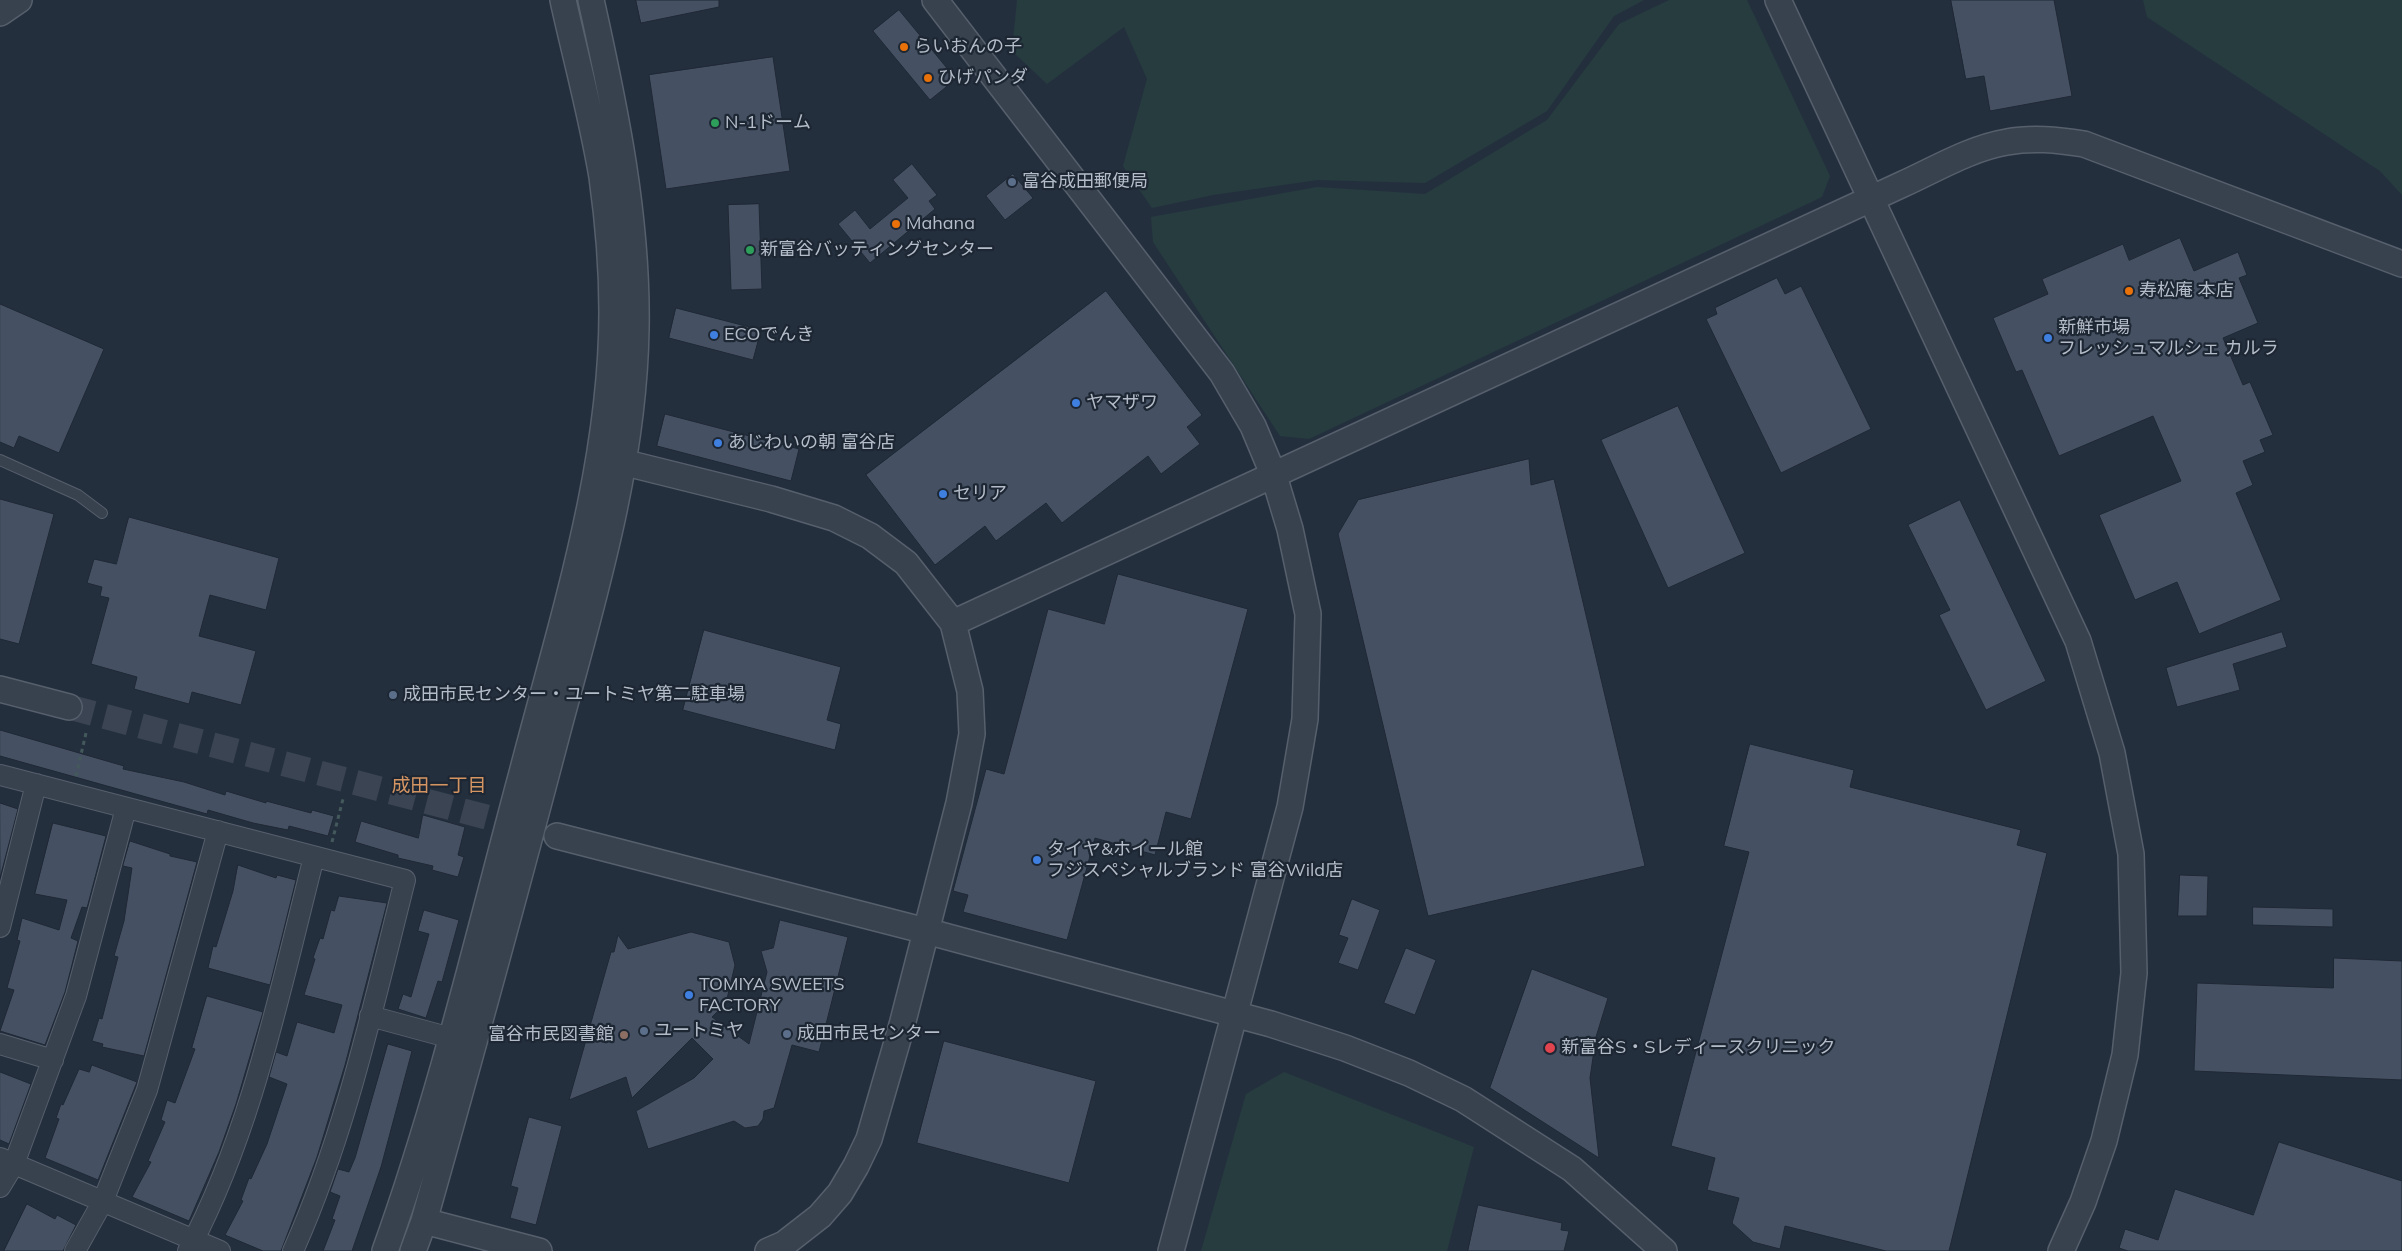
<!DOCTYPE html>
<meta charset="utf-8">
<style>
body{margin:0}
canvas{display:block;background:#242f3e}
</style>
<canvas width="2402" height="1251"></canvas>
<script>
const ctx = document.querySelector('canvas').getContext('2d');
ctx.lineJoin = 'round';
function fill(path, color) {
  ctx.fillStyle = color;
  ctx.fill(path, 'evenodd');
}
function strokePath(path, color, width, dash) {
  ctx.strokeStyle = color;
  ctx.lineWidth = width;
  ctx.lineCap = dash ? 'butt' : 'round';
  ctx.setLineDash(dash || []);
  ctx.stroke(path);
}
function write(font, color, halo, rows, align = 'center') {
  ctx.font = font + ' Mulish,"Noto Sans JP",sans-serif';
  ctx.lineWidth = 4.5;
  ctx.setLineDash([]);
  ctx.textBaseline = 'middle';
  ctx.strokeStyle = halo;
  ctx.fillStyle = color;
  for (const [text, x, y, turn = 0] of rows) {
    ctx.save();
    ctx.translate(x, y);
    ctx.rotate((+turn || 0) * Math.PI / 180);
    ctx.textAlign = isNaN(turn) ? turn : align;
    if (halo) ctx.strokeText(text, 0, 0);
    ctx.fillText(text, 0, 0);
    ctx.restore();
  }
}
const green = new Path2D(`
 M1017 0H1644L1614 16 1547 111 1425 183 1318 180 1213 195 1152 208 1123 166 1147 79 1124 27 1047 84 1012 51Z
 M1669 0H1747L1830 176 1822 197 1309 439 1280 436 1153 242 1151 217 1317 187 1425 194 1547 120 1619 24Z
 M2143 0H2402V195L2380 171 2147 17Z
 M1284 1072 1474 1147 1447 1251H1201L1246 1094Z`);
const building = new Path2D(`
 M636 0H719V7L641 23Z
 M1951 0H2054L2072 96 1990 111 1984 76 1966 79Z
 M899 10 956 79 930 100 873 31Z
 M773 57 790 171 666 189 649 75Z
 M912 164 937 195 929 201 935 209 870 263 838 224 855 210 870 229 908 198 893 180Z
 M1013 174 1033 198 1005 220 986 196Z
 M759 204 762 289 731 290 728 205Z
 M2180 238 2194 271 2238 252 2247 275 2239 278 2258 323 2223 338 2243 385 2250 382 2273 435 2260 440 2265 452 2243 461 2253 485 2236 493 2281 600 2199 634 2177 582 2135 600 2099 515 2181 481 2153 416 2059 456 2022 370 2016 372 1993 318 2048 294 2042 279 2123 244 2129 260Z
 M1777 278 1785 294 1801 286 1871 429 1781 473 1706 319 1717 314 1715 308Z
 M1106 291 1202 415 1187 427 1200 444 1161 474 1148 456 1062 523 1046 503 996 541 985 526 935 565 866 475Z
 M0 304 104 349 59 453 19 436 14 448 0 442Z
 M676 308 761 330 753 360 669 338Z
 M1678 406 1745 553 1668 588 1601 440Z
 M665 414 799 449 791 481 657 446Z
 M1529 459 1531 485 1554 479 1645 866 1428 916 1338 534 1358 500Z
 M0 499 54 514 19 644 0 639Z
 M1960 500 2046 681 1986 710 1939 615 1950 610 1908 525Z
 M129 517 279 558 266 610 210 595 199 636 256 651 241 705 192 692 189 704 134 689 137 677 91 664 109 598 100 596 102 587 87 583 94 559 116 564Z
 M1118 574 1248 609 1191 819 1166 812 1155 855 1095 838 1067 940 963 912 968 895 953 891 986 769 1004 774 1048 609 1104 624Z
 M704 630 841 667 827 720 841 724 835 750 683 710Z
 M2282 632 2287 647 2233 664 2240 690 2177 707 2166 668Z
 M0 730 124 766 123 769 184 782 225 795 226 791 266 803V801L311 813 312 810 334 816 328 836 289 826 288 830 253 823 208 810 207 814 0 756Z
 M1750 744 1854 770 1850 787 2021 830 2017 845 2047 853 1949 1251H1886L1785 1226 1780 1249 1753 1242 1732 1223 1739 1198 1707 1190 1715 1158 1671 1146 1749 852 1724 846Z
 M0 803 18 809 0 878Z
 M423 815 465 827 458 855 464 857 458 877 432 870 433 866 398 858V855L355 842 361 821 418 838Z
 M53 823 106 836 87 908 82 907 71 938 78 941 65 992 45 1045 0 1031 14 990 7 988 20 941 17 940 22 918 59 930 67 900 35 894Z
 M130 841 170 854V856L197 862 144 1056 102 1047 103 1044 92 1041 99 1018 102 1019 118 957 114 956 124 921 132 868 123 866Z
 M238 865 276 878 277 875 296 880 270 985 208 968 213 946 216 947 233 891Z
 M2180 875 2208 876 2207 916H2178Z
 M339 896 387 903 345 1065 317 1157 281 1251H263L225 1235 243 1201 241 1200 249 1178 251 1179 267 1144 287 1084 269 1077 276 1052 287 1056 297 1022 334 1033 342 1005 304 995 315 959 313 958 320 938 323 939 331 910 334 911Z
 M1352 899 1380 910 1358 970 1338 963 1348 938 1339 935Z
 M2253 907 2333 909V927L2253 925Z
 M424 910 459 920 442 982 438 981 426 1018 398 1009 403 994 411 997 429 934 418 931Z
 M780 920 848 937 819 1052 792 1045 774 1108 764 1111 763 1119 758 1126 745 1128 734 1121 648 1149 636 1111 694 1078 713 1059 692 1038 632 1098 626 1077 569 1100 611 952H614L618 935 628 949 691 932 729 942 735 965 726 1003 712 1017 749 1044 767 972 761 951 773 948Z
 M1406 948 1436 960 1415 1015 1384 1003Z
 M2334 958 2402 961V1080L2194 1071 2197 983 2333 988Z
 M1532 969 1608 998 1596 1037 1590 1078 1599 1158 1490 1088Z
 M207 996 263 1012 236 1104 219 1152 189 1221 132 1197 151 1162 148 1161 165 1122 161 1120 167 1100 175 1103 195 1049 192 1048Z
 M944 1041 1096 1081 1069 1183 917 1143Z
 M388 1044 412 1051 381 1167 352 1251H323L335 1220 332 1219 340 1196 330 1192 338 1169 349 1172 355 1158Z
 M92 1065 137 1082 98 1180 45 1158 59 1119 56 1118 61 1104 63 1105 79 1069 89 1072Z
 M0 1072 31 1084 9 1144 0 1140Z
 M529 1117 562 1126 536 1225 510 1218 518 1188 511 1186Z
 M2279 1142 2402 1181V1251H2128L2119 1248 2125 1229 2158 1240 2175 1189 2253 1215Z
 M27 1204 55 1219 57 1215 76 1225 63 1251H4Z
 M1478 1205 1562 1223 1561 1230 1569 1231 1564 1251H1468Z`);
const tertiaryTunnel = new Path2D(`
 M69 707 528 828`);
const path = new Path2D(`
 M76 776 86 733
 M332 842 343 799`);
const service = new Path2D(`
 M0 460 78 495 102 513`);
const minor = new Path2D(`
 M0 775 405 880C373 1006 346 1133 293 1251
 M0 927 36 784
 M370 1016 451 1038
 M0 1044 53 1060
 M0 1158 220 1251
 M0 1187 14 1164 76 996 126 808
 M75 1251 103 1201 147 1090 218 831
 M188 1251C253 1129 280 989 314 857`);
const tertiary = new Path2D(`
 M935 0 1222 373 1253 426 1274 476 1290 529 1308 614 1305 719 1290 807 1171 1251
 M1778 0 2078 641 2112 753 2131 854 2134 973 2125 1055 2104 1141 2083 1202 2061 1251
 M0 13 19 0
 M622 462 771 499 834 518 870 536 906 563 953 623 970 691 972 734 959 803 902 1025 869 1139 856 1166 840 1193 820 1216 784 1244 768 1251
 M953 623 1903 184C1936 169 1971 148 2007 142 2032 137 2058 140 2084 144L2402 264
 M0 689 69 707
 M557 836 926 931 1271 1024 1345 1048 1409 1073 1463 1099 1572 1169 1664 1251
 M424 1221 539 1251
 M385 1251C441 1095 479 933 522 773 561 623 612 468 612 312 612 268 608 220 602 177 592 117 576 59 563 0
 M413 1251 424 1221C470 1058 515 894 558 730 593 599 634 466 636 329 638 218 615 108 591 0`);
const markers = [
 [904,47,5,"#e8710a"],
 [928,78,5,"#e8710a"],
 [715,123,5,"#2e9e5b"],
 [1012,182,5,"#5c6f8a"],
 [896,224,5,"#e8710a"],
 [750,250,5,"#2e9e5b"],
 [2129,291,5,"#e8710a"],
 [714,335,5,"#3f7fe0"],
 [2048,338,5,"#3f7fe0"],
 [1076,403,5,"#3f7fe0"],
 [718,443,5,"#3f7fe0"],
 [943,494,5,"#3f7fe0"],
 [393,695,5,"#5c6f8a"],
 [1037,860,5,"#3f7fe0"],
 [689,995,5,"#3f7fe0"],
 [644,1031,5,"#5c6f8a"],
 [787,1034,5,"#5c6f8a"],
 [624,1035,5,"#8d6e63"],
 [1550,1048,6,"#e0444e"]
];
const poiNames = [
 ["らいおんの子",914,47],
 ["ひげパンダ",938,78],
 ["N-1ドーム",725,123],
 ["富谷成田郵便局",1022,182],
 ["Mahana",906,224],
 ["新富谷バッティングセンター",760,250],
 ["寿松庵 本店",2139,291],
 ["新鮮市場",2058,328],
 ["フレッシュマルシェ カルラ",2058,349],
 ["ECOでんき",724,335],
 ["ヤマザワ",1086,403],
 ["あじわいの朝 富谷店",728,443],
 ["セリア",953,494],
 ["成田市民センター・ユートミヤ第二駐車場",403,695],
 ["タイヤ&ホイール館",1047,850],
 ["フジスペシャルブランド 富谷Wild店",1047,871],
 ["TOMIYA SWEETS",699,985],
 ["FACTORY",699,1006],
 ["ユートミヤ",654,1031],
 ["成田市民センター",797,1034],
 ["富谷市民図書館",614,1035,"right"],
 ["新富谷S・Sレディースクリニック",1561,1048]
];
const neighbourhoodNames = [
 ["成田一丁目",439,786]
];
fill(green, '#263c3f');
fill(building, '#455162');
strokePath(building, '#1f2835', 1);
strokePath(tertiaryTunnel, '#3a4453', 25, [25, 12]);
strokePath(service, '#565f6c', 12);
strokePath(minor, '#565f6c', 22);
strokePath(tertiary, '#565f6c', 28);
strokePath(path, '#44595c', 3, [4, 4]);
strokePath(service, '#38414e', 10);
strokePath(minor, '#38414e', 20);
strokePath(tertiary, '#38414e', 25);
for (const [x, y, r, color] of markers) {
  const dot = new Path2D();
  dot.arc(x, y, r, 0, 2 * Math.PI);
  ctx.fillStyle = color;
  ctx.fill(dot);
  strokePath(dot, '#1d2633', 2);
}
write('18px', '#b4bcc9', '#1d2633', poiNames, 'left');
write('19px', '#d59563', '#1d2633', neighbourhoodNames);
</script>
